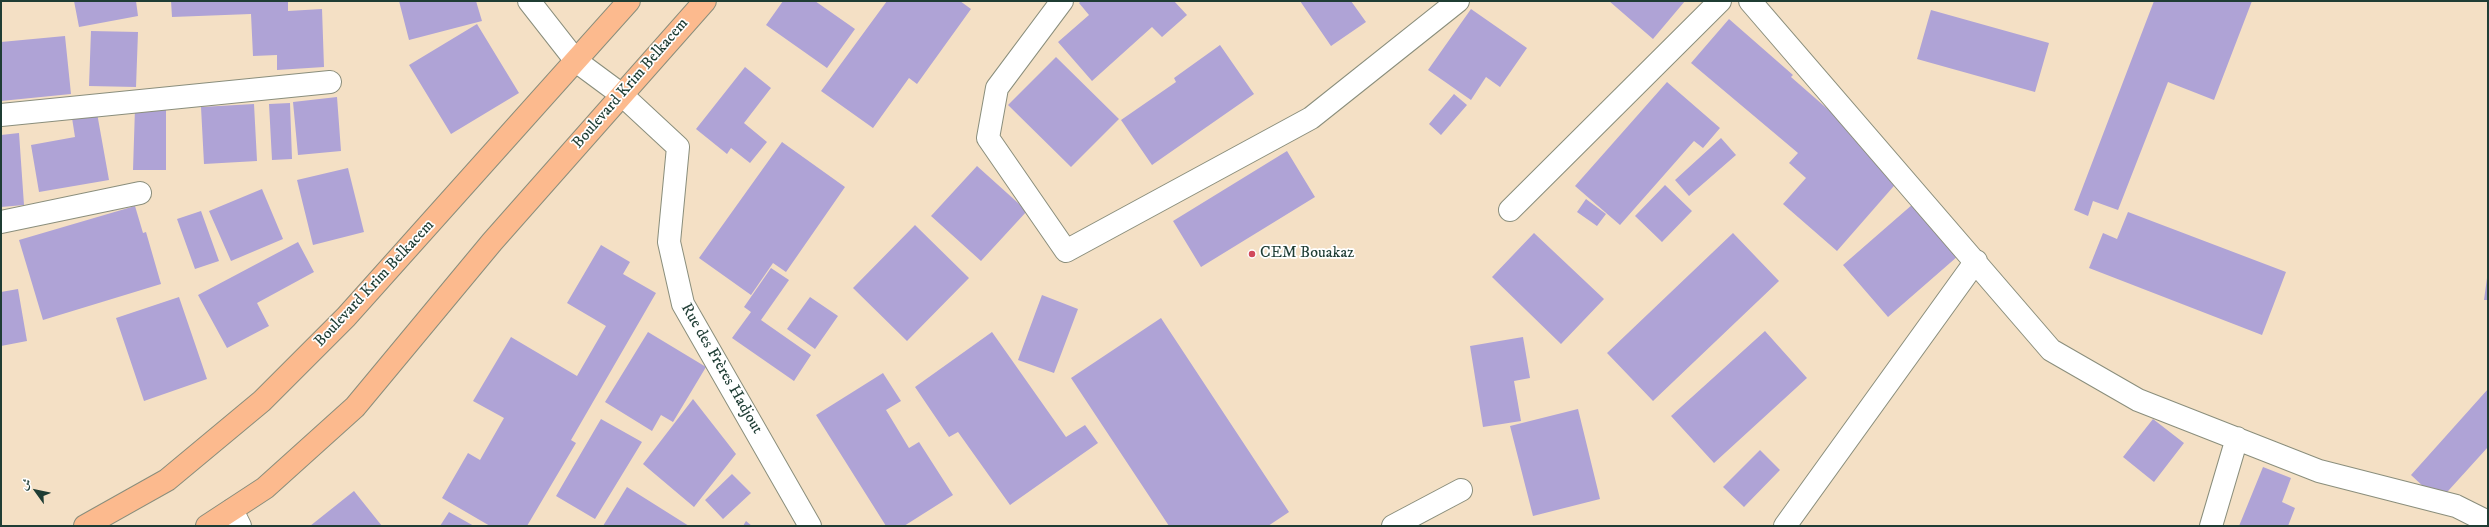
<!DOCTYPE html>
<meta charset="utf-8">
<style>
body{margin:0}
#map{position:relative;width:2489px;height:527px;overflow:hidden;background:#f4e0c5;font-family:"IM FELL DW Pica",Amiri,serif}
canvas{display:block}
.frame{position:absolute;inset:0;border:2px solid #1f3d34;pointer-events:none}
.north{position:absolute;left:16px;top:471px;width:40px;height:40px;-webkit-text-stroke:3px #fff;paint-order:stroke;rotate:303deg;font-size:11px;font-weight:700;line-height:16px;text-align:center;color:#1f3d34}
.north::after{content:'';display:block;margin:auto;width:14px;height:18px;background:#1f3d34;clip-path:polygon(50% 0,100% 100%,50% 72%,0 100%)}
</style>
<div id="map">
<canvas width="2489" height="527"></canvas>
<div class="frame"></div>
<div class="north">ش</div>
</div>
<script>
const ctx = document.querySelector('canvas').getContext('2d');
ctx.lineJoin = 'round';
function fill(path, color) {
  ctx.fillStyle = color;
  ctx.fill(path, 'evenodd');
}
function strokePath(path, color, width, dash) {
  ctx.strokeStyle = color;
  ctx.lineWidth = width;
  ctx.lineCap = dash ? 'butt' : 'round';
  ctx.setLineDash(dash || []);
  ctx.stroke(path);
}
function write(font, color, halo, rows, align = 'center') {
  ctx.font = font + ' "IM FELL DW Pica",serif';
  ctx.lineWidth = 3.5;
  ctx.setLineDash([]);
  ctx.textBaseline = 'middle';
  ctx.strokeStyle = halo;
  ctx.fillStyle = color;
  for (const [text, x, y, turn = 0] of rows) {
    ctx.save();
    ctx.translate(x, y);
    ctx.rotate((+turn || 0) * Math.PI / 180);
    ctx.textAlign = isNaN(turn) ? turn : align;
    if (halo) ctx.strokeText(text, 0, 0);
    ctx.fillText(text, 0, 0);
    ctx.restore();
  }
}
const building = new Path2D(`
 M74 1H136L138 16 79 27Z
 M171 1H288V11L322 9 324 67 277 70V55L253 56 251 14 172 17Z
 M399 1H476L482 21 409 40Z
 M783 1H815L855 29 827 68 766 25Z
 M887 1H960L971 9 917 84 909 78 873 128 821 91Z
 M1081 1H1174L1187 15 1162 37 1152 27 1092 81 1058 42 1089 15 1079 3Z
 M1300 1H1351L1366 22 1331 46Z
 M1609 1H1685L1653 39Z
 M2154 1H2252L2214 100 2168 82 2118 210 2093 201 2088 216 2074 210Z
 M1471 9 1527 48 1500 87 1486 77 1471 100 1428 70Z
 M1931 10 2049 43 2035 92 1917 59Z
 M1729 19 1793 75 1791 77 1855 133 1852 137 1900 179 1837 251 1783 204 1806 178 1789 163 1798 153 1691 63Z
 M477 24 519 93 451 134 409 65Z
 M91 31 138 32 136 87 89 86Z
 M65 36 71 94 1 101V42Z
 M1220 45 1254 94 1152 165 1121 120 1176 82 1174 78Z
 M1056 57 1119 119 1071 167 1008 105Z
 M745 67 771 88 744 123 767 142 750 163 731 148 727 154 696 129Z
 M1667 82 1720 128 1703 148 1694 141 1620 225 1575 186Z
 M1454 94 1467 105 1441 135 1429 124Z
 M337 97 341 151 298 155 293 102Z
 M290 103 292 159 272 160 269 104Z
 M254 104 257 161 204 164 201 107Z
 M135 108H166V170H133Z
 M97 113 109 180 39 192 31 145 75 137 72 118Z
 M19 133 24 205 1 207V135Z
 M1721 138 1736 155 1689 196 1675 180Z
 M782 142 845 187 786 272 773 263 751 295 699 258Z
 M1287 151 1315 197 1201 267 1173 221Z
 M977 166 1027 211 981 261 931 216Z
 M348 168 364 232 313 245 297 180Z
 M1665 185 1692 211 1662 242 1635 216Z
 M262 189 283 239 231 261 209 211Z
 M1586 199 1606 214 1597 226 1577 212Z
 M1913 204 1958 256 1888 317 1843 265Z
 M135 206 143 233 146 232 161 284 43 320 19 240Z
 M201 211 219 261 195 269 177 219Z
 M2128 212 2286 272 2262 335 2089 268 2103 233 2117 239Z
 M915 225 969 278 907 341 853 288Z
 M1534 233 1604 299 1561 344 1492 277Z
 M1733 233 1779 281 1653 401 1607 353Z
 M298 242 314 272 257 303 269 326 227 348 198 295Z
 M601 245 630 262 623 274 656 293 571 440 576 443 527 526H490L442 498 468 453 480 460 504 418 473 401 511 337 577 376 606 326 567 303Z
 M771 268 789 280 761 320 811 355 794 381 732 338 751 312 744 307Z
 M2487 278H2488V300H2484Z
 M18 289 27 341 1 346V292Z
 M1042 295 1078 309 1054 373 1018 360Z
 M179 297 207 379 144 401 116 318Z
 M810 297 838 316 815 349 787 329Z
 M1161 318 1289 512 1268 526H1169L1071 378Z
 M1765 331 1807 378 1714 463 1671 416Z
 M648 332 706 367 673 422 661 415 652 431 605 402Z
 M992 332 1066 437 1085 425 1098 443 1010 505 958 432 949 437 915 387Z
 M1523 337 1530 378 1514 381 1521 421 1483 427 1470 346Z
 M883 373 901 401 886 410 909 448 919 442 953 495 904 526H886L816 415Z
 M2488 389V447L2439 501 2411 475Z
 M693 399 736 454 694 507 643 464Z
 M1578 409 1600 499 1533 516 1510 426Z
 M601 419 642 442 595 519 556 496Z
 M2153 419 2184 443 2154 482 2123 457Z
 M1760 450 1780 470 1744 507 1723 487Z
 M2263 467 2291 478 2282 502 2295 508 2288 526H2239Z
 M732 474 751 493 723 519 705 500Z
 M627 487 689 526H603Z
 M354 491 382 526H310Z
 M449 512 474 526H440Z
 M746 521 752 526H743Z`);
const street = new Path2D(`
 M529 1 576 61 622 95 678 147 669 242 683 304 810 526
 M1062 1 997 88 988 138 1066 251 1311 118 1458 1
 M1750 1 2051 350 2138 400 2319 471 2456 506 2488 522
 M1 115 330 82
 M1510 210 1720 1
 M1 222 140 193
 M232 510 240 526
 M1393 526 1461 490
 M1785 526 1976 261
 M2211 526 2237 438`);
const primary = new Path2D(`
 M85 526 167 480 262 401 346 317 629 1
 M207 526 265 488 355 407 492 242 705 1`);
const markers = [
 [1252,254,4,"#d1495b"]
];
const streetNames = [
 ["Boulevard Krim Belkacem",631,84,-49],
 ["Boulevard Krim Belkacem",375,284,-47],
 ["Rue des Frères Hadjout",721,369,60]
];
const poiNames = [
 ["CEM Bouakaz",1260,254]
];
fill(building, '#afa3d6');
strokePath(street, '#8a8e7c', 24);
strokePath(primary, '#8a8e7c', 24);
strokePath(street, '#fff', 22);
strokePath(primary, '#fcba8e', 22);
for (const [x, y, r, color] of markers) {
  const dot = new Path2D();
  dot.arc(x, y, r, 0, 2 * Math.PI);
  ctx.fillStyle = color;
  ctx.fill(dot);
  strokePath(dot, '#fff', 1.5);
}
write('16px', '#1f3d34', '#fff', streetNames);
write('16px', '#1f3d34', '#fff', poiNames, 'left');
</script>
